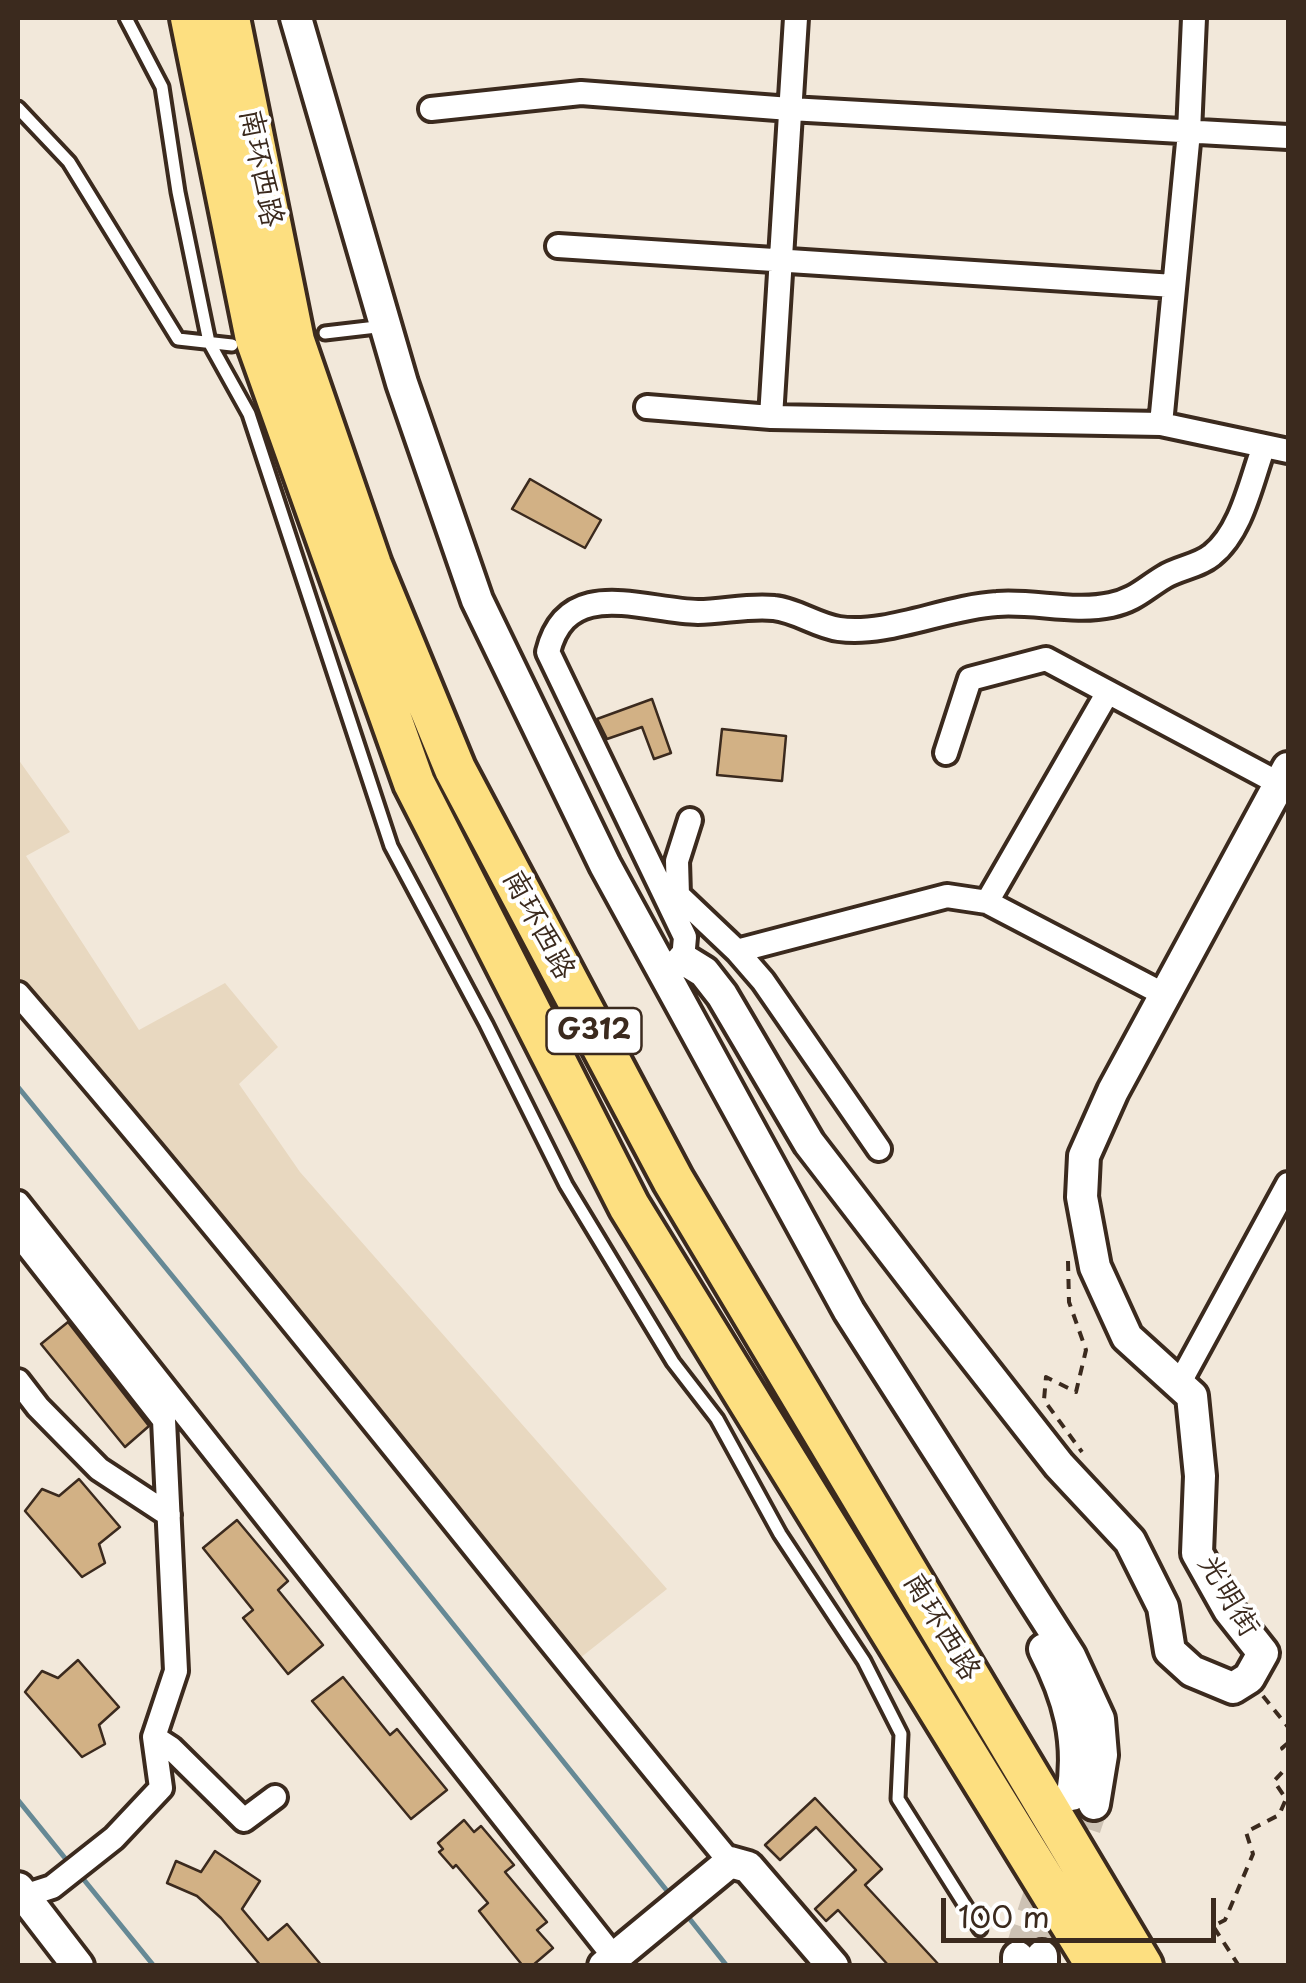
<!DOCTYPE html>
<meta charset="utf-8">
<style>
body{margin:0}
#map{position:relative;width:1306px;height:1983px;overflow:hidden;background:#f2e8da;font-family:"Playpen Sans",sans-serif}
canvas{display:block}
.frame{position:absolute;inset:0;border:20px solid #3b2a1e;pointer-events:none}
.scale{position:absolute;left:941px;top:1898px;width:275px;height:45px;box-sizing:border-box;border:5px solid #3b2a1e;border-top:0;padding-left:12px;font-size:30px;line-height:35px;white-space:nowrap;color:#3b2a1e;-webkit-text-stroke:8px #fff;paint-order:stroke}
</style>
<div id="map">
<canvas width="1306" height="1983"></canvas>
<div class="frame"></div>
<div class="scale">100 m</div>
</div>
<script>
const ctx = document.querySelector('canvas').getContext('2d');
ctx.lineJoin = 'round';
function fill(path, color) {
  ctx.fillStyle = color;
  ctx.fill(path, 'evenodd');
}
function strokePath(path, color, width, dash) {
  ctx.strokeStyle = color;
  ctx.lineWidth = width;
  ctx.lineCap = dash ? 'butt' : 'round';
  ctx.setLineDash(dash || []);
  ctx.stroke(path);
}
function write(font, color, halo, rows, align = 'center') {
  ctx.font = font + ' "Playpen Sans","LXGW WenKai TC",sans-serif';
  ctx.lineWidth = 8;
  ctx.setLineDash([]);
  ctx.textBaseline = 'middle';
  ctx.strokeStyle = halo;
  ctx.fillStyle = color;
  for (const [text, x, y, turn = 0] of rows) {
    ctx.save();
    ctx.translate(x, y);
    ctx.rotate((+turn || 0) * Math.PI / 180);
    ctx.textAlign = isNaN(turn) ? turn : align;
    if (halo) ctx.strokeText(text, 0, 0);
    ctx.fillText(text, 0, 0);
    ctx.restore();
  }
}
const built = new Path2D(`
 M18 759 70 832 26 856 139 1030 225 983 278 1047 239 1084 300 1172 667 1589 565 1670 18 1014Z`);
const stream = new Path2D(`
 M18 1087 241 1360 672 1897
 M18 1800 69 1863
 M80 1875 154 1966
 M685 1913 727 1966`);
const building = new Path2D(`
 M530 479 601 520 585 548 512 509Z
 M652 699 671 753 654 759 642 727 607 739 597 719Z
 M722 729 786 736 782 781 717 775Z
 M68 1322 149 1426 125 1447 41 1344Z
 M79 1479 120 1527 99 1544 105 1563 82 1577 25 1511 42 1489 59 1496Z
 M237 1520 288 1581 278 1590 323 1645 288 1674 243 1618 253 1610 203 1548Z
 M78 1660 119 1707 99 1725 105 1744 82 1757 25 1692 42 1671 58 1678Z
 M343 1677 390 1735 397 1729 447 1790 411 1819 312 1701Z
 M815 1798 882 1869 865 1885 940 1966H889L838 1910 826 1921 815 1909 856 1870 816 1827 780 1860 765 1845Z
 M464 1820 474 1832 481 1826 514 1865 505 1872 547 1922 537 1930 553 1948 532 1966H523L510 1950 479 1911 488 1903 456 1865 453 1868 439 1852 443 1849 438 1843Z
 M215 1851 260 1881 242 1909 268 1940 287 1924 322 1966H261L221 1918 197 1896 167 1883 176 1861 201 1872Z`);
const secondaryTunnel = new Path2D(`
 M1042 1956 1094 1804
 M1018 1957 1048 1865`);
const path = new Path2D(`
 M1068 1261 1069 1302 1086 1350 1076 1392 1046 1377 1044 1400 1082 1452
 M1263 1696 1288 1727
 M1288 1743 1282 1748 1288 1756
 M1239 1966 1213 1926 1225 1920 1253 1854 1246 1832 1279 1815 1286 1799 1274 1781 1288 1766`);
const lane = new Path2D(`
 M126 18 162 87 178 192 209 342 249 414 391 846 486 1024 566 1185 673 1362 717 1419 780 1534 864 1661 901 1734 898 1799 980 1929
 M18 108 69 162 178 339 232 345
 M325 333 385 326`);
const street = new Path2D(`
 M1194 18 1189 132 1161 424 1288 451
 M431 109 581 93 790 109 1288 137
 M558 246 1174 286
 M647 407 771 417 1161 424
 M771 417 796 18
 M946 753 970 679 1046 659 1280 784
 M678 895 677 861 690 820
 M667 899 678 895 737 951 763 981 879 1149
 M987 902 1108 692
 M737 951 947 896 987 902 1165 995
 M669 963 683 959 685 937 548 652C567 575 643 611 698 612 723 612 749 605 774 608 796 610 817 626 839 629 887 636 946 607 997 604 1034 601 1074 613 1111 605 1135 600 1144 589 1164 577 1178 568 1199 566 1212 555 1242 531 1251 481 1264 446
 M18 994C263 1277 491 1573 730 1862
 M18 1203 614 1957
 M18 1234 164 1420 176 1671 154 1737 161 1788 114 1838 52 1887 18 1898
 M18 1381 38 1407 99 1469 169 1515
 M1179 1384 1288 1184
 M154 1737 171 1748 244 1820 275 1797`);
const secondary = new Path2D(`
 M296 18 402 383 477 600 605 865 849 1311 1070 1656 1099 1719 1102 1755 1094 1804
 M683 959 704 972 722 995 809 1143 929 1299 1059 1465 1130 1541 1163 1607 1170 1651 1192 1671 1233 1688 1249 1678 1263 1653 1229 1610 1197 1553 1200 1476 1192 1396 1127 1337 1095 1267 1082 1197 1084 1156 1113 1091 1288 768
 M1044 1649C1069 1697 1081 1741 1072 1795
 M18 1888 78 1966
 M1042 1956V1966
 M604 1966 730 1862 748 1867 833 1966
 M1018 1966V1957`);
const highway = new Path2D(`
 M191 18 256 339 414 783 629 1206 1097 1966
 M229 18 294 341 371 565 455 769 673 1180 1142 1966`);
const shields = [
 [594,1031,95]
];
const shieldNames = [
 ["G312",594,1031]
];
const streetNames = [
 ["南环西路",260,168,79],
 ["南环西路",538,925,62],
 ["光明街",1228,1596,59],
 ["南环西路",941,1627,59]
];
fill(built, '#e8d8c0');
strokePath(stream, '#668995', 5);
fill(building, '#d2b185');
strokePath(building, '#3b2a1e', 2.5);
strokePath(secondaryTunnel, '#cdc2b4', 30, [30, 15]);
strokePath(lane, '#3b2a1e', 19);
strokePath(street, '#3b2a1e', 30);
strokePath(secondary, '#3b2a1e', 38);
strokePath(highway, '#3b2a1e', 48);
strokePath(path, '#3b2a1e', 4, [10, 8]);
strokePath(lane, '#fff', 11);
strokePath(street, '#fff', 22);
strokePath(secondary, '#fff', 30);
strokePath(highway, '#fddf80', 40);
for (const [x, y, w] of shields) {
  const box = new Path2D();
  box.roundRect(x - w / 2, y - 23, w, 46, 8);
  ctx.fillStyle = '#fff';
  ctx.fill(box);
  strokePath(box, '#3b2a1e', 2.5);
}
write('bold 28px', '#3b2a1e', null, shieldNames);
write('30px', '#3b2a1e', '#fff', streetNames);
</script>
